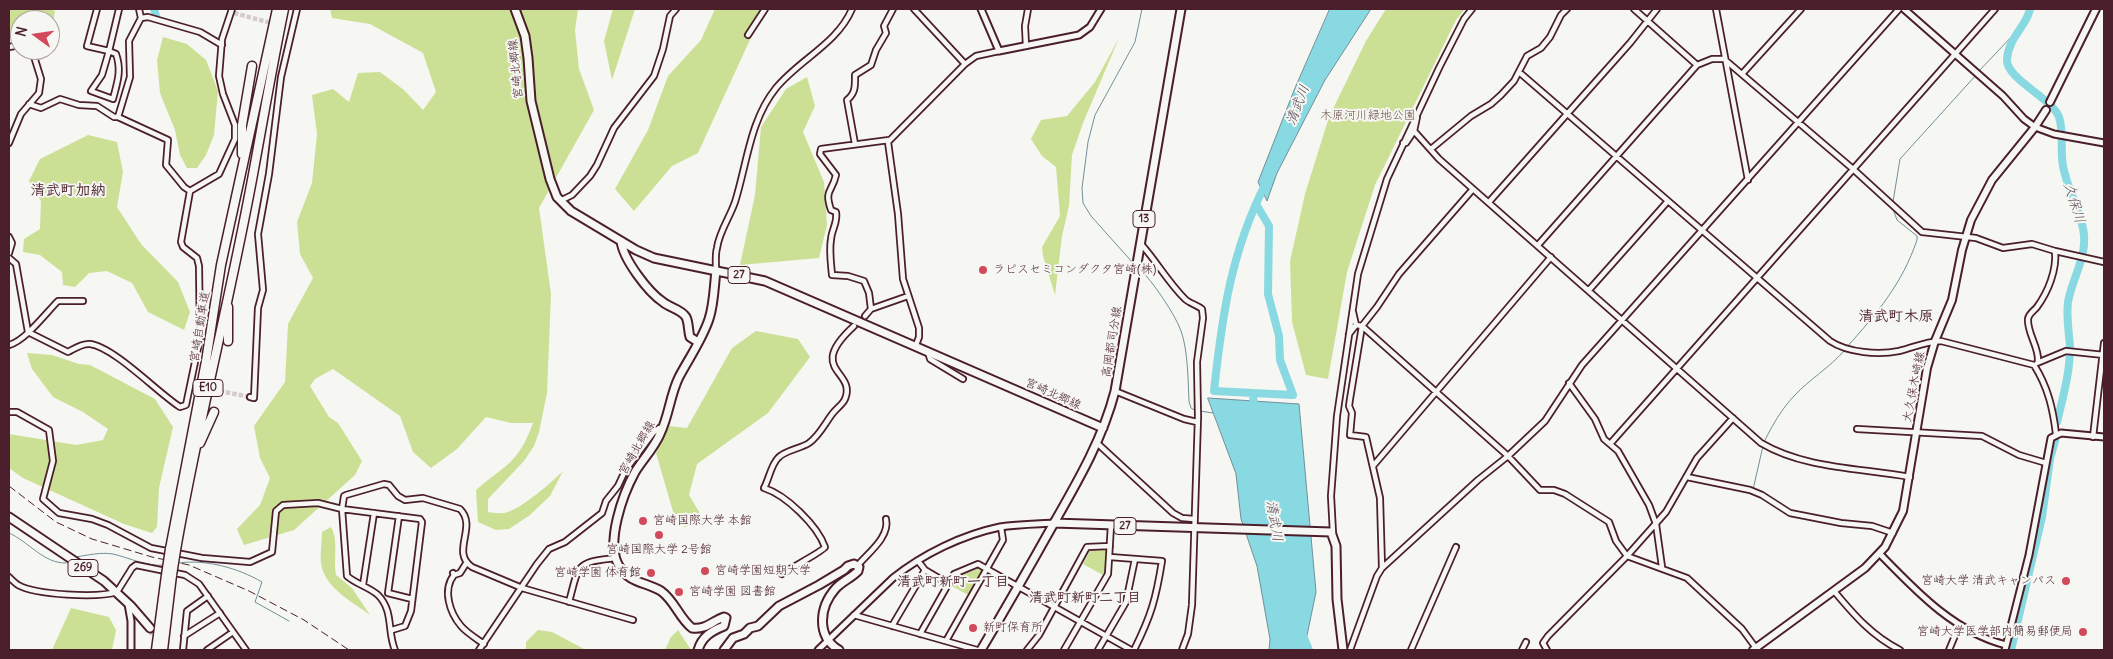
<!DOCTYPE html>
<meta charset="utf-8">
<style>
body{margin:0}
#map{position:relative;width:2113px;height:659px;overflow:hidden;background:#f6f6f2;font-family:Delius,sans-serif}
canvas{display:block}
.frame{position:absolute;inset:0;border:10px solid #4a1f2b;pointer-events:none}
.north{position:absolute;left:10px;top:10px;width:50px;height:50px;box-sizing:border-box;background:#f6f6f2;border:1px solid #b1a0a2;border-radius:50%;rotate:284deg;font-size:14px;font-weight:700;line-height:20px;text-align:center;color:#4a1f2b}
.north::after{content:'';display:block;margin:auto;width:18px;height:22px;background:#d1495b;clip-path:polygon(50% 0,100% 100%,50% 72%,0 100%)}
</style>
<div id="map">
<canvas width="2113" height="659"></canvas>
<div class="frame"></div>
<div class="north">N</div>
</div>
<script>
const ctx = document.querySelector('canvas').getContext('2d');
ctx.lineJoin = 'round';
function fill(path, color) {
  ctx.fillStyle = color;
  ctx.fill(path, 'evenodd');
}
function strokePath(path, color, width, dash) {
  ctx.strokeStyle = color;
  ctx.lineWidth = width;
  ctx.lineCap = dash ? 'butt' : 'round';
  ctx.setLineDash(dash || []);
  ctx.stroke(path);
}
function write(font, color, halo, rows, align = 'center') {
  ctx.font = font + ' Delius,"Klee One",sans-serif';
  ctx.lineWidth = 4;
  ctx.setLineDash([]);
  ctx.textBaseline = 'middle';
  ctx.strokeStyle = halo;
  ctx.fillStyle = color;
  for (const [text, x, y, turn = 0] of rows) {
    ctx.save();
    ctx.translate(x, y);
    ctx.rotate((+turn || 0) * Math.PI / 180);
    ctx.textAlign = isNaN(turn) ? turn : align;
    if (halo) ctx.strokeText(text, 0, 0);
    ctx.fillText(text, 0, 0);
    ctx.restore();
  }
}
const green = new Path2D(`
 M9 9H51L55 11 53 24 50 25V20H20V32H9Z
 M330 9H578L575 30 579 69 594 110 539 208 551 294 547 393 539 432 534 446 524 461 488 499V512C494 513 502 514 508 512 523 507 551 483 563 471L550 496 530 515 509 529 496 530 478 522 476 490C506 464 518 464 533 423H511L486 417 457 449 431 468 413 452 400 416 333 369 315 379 310 386 329 417 338 423 362 461 355 475 294 530 244 545 237 529 260 505 270 478 260 458 254 426 285 382 288 324 313 278 300 254 297 222 312 183 317 134 312 95 333 89 349 102 358 73 380 72 404 90 423 110 436 92 423 53 370 24 332 18Z
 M613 9H635L612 80 604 41Z
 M715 9H764L698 153 672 166 634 211 615 189 648 130 668 76 701 40Z
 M1386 9H1465L1456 20 1375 185 1347 272 1328 379 1306 375 1292 322 1290 261 1305 194 1329 117 1366 41Z
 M163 37 187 44 206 60 218 91 214 135 206 155 197 168H187L180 155 175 130 160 93 157 60Z
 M1119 38 1083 123 1072 155 1069 206 1062 236 1055 295 1043 256 1042 247 1060 216 1056 167 1042 156 1031 139 1041 120 1067 116 1095 82Z
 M807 77 815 106 803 132 824 182 827 225 819 258 740 265 755 195 761 127 786 89Z
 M88 135 117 142 123 172 117 207 141 244 178 282 190 312 184 330 148 312 132 283 107 271 89 273 75 287 63 285 62 272 40 255 23 252 24 239 40 229 41 201 29 181 40 159Z
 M756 331 798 339 810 357 768 413 697 464 689 495 705 522 684 527 674 515 656 453 669 426 687 428 732 348Z
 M27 353 52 355 79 364 90 365 155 399 173 427 159 488 157 527 152 533 124 524 23 478 9 468V434L76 445 103 440 108 429 83 412 53 397 32 369Z
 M331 527C339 540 333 560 336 575L352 588 370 615C353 602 324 588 321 563 320 553 322 542 322 532Z
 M1091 549 1108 550 1106 569 1103 575 1083 564Z
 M980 568 985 570 970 596 952 586 957 577Z
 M71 608 109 617 116 630 112 650H52Z
 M538 630 552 632 586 650H526V642Z
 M678 630 691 650H665L671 637Z`);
const water = new Path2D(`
 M1330 9H1371L1325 80 1277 173 1267 201 1258 182 1295 88Z
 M1208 398 1299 404 1316 592 1304 650H1269L1270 639 1257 566 1241 519 1236 474Z`);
const stream = new Path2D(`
 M1979 71 2015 33
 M1893 202 1900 159 1977 74
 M1133 263 1091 216 1083 203 1082 188 1088 142 1095 115 1135 42 1142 9
 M1140 269C1153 282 1175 314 1181 331 1188 350 1188 381 1189 401L1191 408 1196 411
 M1847 347C1878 312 1902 284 1917 240V236L1897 220 1893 209
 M1200 411 1213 413
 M1764 442C1772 426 1782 408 1795 395 1810 379 1829 368 1845 350
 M1752 494 1763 446
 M9 533C28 541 44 564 66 563
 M76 557C88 555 101 552 113 554 130 558 147 567 165 565
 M178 563C206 559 238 568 262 582L255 602 289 621`);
const river = new Path2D(`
 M154 9 156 16
 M2030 9C2027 26 2009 36 2007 59 2005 78 2052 98 2059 117 2064 130 2060 152 2063 166 2067 190 2082 212 2084 235 2086 259 2072 279 2068 302 2066 316 2069 332 2070 347 2070 373 2063 397 2057 422
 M1253 393 1293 395 1280 360 1279 336 1268 294 1269 226 1256 204
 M1254 411 1253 393 1214 391C1222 316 1231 251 1266 183
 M1302 633 1309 650
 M2011 650 2042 517 2050 459 2055 441`);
const minorTunnel = new Path2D(`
 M234 13 286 27
 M194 386 250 397`);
const trunkTunnel = new Path2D(`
 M150 628 159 643`);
const minor = new Path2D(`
 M97 9 87 46 109 51 119 9
 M914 9 965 64
 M1634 9 1697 65
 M1716 9 1748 180
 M141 18 148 17 200 32 222 45
 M748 35 765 9
 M1026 46 1025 26 1028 9
 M9 47 20 45
 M109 51 116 54C122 71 117 83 113 99L91 91 102 75Z
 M1519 72 1830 341C1848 353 1879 355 1899 351 1915 347 1924 342 1941 341L2034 365C2048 387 2053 409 2056 434
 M1742 74 1801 9
 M29 104 41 108 60 99 79 105 97 106 114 117H118L168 140 166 165 184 187 190 191
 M118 117 130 77 129 41 141 18 139 9
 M1414 131 1439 159 1761 443C1805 469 1861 468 1910 477
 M9 143 21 114 39 93 41 79 32 50
 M1403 143H1406L1414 131 1417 117
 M855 144 847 100C856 93 855 85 855 75L871 65 876 50 886 33 884 26 893 9
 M1431 149 1471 116 1491 104 1501 95 1514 81 1527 56 1541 48 1550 37 1561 15 1567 9
 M190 191 219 174 235 139V125L223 94 219 76 222 39 232 9
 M560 201 572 195 590 176 597 165 614 128 654 76 663 49 670 16 676 9
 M1489 202 1630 43 1657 9
 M9 237 12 243 9 253
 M1141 244C1157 262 1168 282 1185 299 1189 303 1197 305 1202 309L1203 318 1197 362 1198 417 1192 605 1188 634 1182 650
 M1538 245 1697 65 1712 59H1724L1853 169 1922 232 1976 238 2003 248 2032 244 2055 251 2104 262
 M9 258 16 264 28 332
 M716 271C716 263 715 255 717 248 719 232 730 217 735 202 747 164 750 120 776 88 800 59 837 44 852 9
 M1589 290 1668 201
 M871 309 869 293 864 281 848 276 832 275C831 263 829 251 831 239 832 229 838 222 836 212L831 210C824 189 832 193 836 175L820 154 821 149 889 140
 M865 316 871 309 908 296
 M1356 325 1362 326 1508 456 1540 490H1554L1565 494 1609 522 1616 541 1627 556 1687 578 1742 629 1756 648
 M28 332 68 352C74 349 82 343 90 344 114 347 158 393 180 407L186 405 200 338 199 266 197 258 183 247 181 242 190 191
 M1349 334 1356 325 1353 312
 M9 345C25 341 46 313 58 301H83
 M916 345 919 337V328L903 279 898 214 888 142 965 64 976 56 999 51
 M928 352 930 359 963 379
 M2038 361C2039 347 2027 333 2028 319 2029 313 2034 311 2037 307 2048 292 2057 270 2055 251
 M2037 363 2066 351 2104 355
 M1569 383 1595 419 1604 439 1618 451 1649 505 1656 524 1662 567
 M1115 391 1184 419 1197 422
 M250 397 254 398 258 308 263 290 258 234 269 174 281 77 297 9
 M9 412H17L49 430 53 461 43 499 59 513 92 519 108 525 151 548 202 558 250 562 272 552 276 511 283 505 318 503 342 509 420 519 422 522 411 611 405 626 392 630
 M1857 429 1982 436 2019 455 2046 463
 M2093 437 2104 343
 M1097 443 1173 513 1182 518 1194 519
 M1610 444 1995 9
 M1373 466 1551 257
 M1687 477 1750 490 1762 495 1790 513 1841 523 1872 526 1893 533
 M399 516 388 593 412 599
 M1333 533 1331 496 1337 416 1358 274 1387 179 1439 68 1464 19 1472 9
 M1110 557 1162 561C1156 599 1151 616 1134 650
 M918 561 925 570 947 583
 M858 565C868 553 890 537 886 519
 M1382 568 1380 498 1366 437 1350 435 1352 413 1349 406 1350 399 1362 326 1377 307 1399 274 1473 189
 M453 573 454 575 460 573 467 562
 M782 574C790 568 822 552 825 547 817 525 786 495 764 488 769 479 771 465 778 458 785 450 800 449 809 443 820 435 825 423 833 413 837 408 843 404 845 399 857 370 805 371 854 326
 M454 575C442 590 450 613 461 626 467 633 477 639 484 644
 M9 577C12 580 15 583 18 585 36 595 97 598 117 592L132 568 136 565 185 575 199 584 246 650
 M363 585 374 513
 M1834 591C1854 615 1872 636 1900 650
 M569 602C579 565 575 562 616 558
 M854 615 977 650
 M892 626 925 570
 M920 634 954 574 978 564 1131 650
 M184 636 220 613
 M946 641 1003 540 1001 527
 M183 650 187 611 208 596
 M207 650 233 632
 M395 650C387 632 394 611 378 595 369 587 356 584 347 576L342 509 344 496 346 495 384 484 389 485 398 496 405 500 423 498 460 509C478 527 450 552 472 567L522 588 633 620
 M479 650 537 564 549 549 565 542 602 513 606 501 618 486 625 471 653 433 659 428H663
 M1027 650 1039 635 1087 547 1110 546
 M1064 650 1108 574 1111 525
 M1098 650 1126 602 1135 559
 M1350 650 1377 576 1382 568 1478 480 1508 456 1545 421 1582 365 1899 9
 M1411 650 1456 547
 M1522 650 1526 642
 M1547 650 1543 643 1548 636 1627 556 1666 512 1697 458 1733 418
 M1949 650 1959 626`);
const tertiary = new Path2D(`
 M981 9 999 51 1079 35 1090 27 1101 9
 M1904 9 2003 96 2024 119 2035 127 2054 134 2104 143
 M1880 554C1916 591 1954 632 2006 645
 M128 604 131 621V650
 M818 650 893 578C923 554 962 535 1000 527 1017 524 1036 524 1054 523
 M2005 650 2029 555 2051 438 2061 433 2104 437`);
const secondary = new Path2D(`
 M2050 102 2096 9
 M1753 650 1865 568 1885 547 1903 511 1927 368 1935 341 1952 300 1962 250 1971 220 1992 180 2035 127 2046 110`);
const primary = new Path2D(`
 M515 9 525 36 528 58 531 101 550 179 557 197 571 211 636 250 654 258 765 281 1103 428
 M621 241C623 259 648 292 663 302 670 308 681 309 686 317 689 323 688 331 690 337L698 342
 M1054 523 1331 532 1336 546 1337 599 1343 650
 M698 650C702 637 711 631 724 626L726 618 724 617C712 621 706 630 692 628 679 618 675 601 661 591 646 582 629 583 619 566 605 543 623 494 635 472 643 459 654 448 660 434 669 416 670 395 679 377 689 358 702 340 709 319 714 304 714 287 716 271
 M724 650 733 638 744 634 750 628 758 626 779 606 819 585 844 570 848 566 854 564 859 567 858 571C851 578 843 581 836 588 819 607 816 636 839 650
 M981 650C1006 608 1030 566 1054 523 1078 481 1103 438 1115 391L1181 9`);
const trunk = new Path2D(`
 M9 517 104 581 131 606 150 628`);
const motorway = new Path2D(`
 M242 154V125L252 66
 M228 341V307
 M200 443 214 412
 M170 549 206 361 221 265 277 9
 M176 550C198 422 231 296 254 169 264 115 273 62 284 9
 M156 650 166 575
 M163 650 172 575`);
const rail = new Path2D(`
 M9 486 56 522 92 539 152 557 189 565 249 591 304 620 349 650`);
const motorwayBridge = new Path2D(`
 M166 575 170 549
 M172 575 176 550`);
const markers = [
 [983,270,5,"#d1495b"],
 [643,521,5,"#d1495b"],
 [659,535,5,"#d1495b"],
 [705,571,5,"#d1495b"],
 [651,573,5,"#d1495b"],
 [2066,581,5,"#d1495b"],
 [679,592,5,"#d1495b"],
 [973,628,5,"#d1495b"],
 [2083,632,5,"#d1495b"]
];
const shields = [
 [1144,219,22],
 [739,275,22],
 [208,388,30],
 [1125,526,22],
 [83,568,30]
];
const shieldNames = [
 ["13",1144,219],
 ["27",739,275],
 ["E10",208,388],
 ["27",1125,526],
 ["269",83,568]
];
const streetNames = [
 ["宮崎北郷線",516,69,-96],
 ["宮崎自動車道",200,327,-81],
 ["高岡都司分線",1112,342,-81],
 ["大久保木崎線",1914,387,-79],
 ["宮崎北郷線",1053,394,24],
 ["宮崎北郷線",637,448,-60]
];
const parkNames = [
 ["木原河川緑地公園",1368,116]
];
const poiNames = [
 ["ラピスセミコンダクタ宮崎(株)",993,270],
 ["宮崎国際大学 本館",653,521],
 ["宮崎国際大学 2号館",659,550,"center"],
 ["宮崎学園短期大学",715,571],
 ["宮崎学園 体育館",641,573,"right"],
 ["宮崎大学 清武キャンパス",2056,581,"right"],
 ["宮崎学園 図書館",689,592],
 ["新町保育所",983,628],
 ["宮崎大学医学部内簡易郵便局",2073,632,"right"]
];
const waterNames = [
 ["清武川",1298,105,-69],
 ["久保川",2074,203,73],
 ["清武川",1274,521,80]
];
const neighbourhoodNames = [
 ["清武町新町一丁目",953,582],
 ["清武町新町二丁目",1085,598]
];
const quarterNames = [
 ["清武町加納",68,191],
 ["清武町木原",1896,317]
];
fill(green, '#cce095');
fill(water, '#89d9e2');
strokePath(water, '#708f99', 1);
strokePath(stream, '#708f99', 1);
strokePath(river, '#89d9e2', 8);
strokePath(minorTunnel, '#d4cbca', 4.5, [4.5, 2]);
strokePath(trunkTunnel, '#d4cbca', 7, [7, 3.5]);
strokePath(minor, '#4a1f2b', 8);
strokePath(tertiary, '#4a1f2b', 9);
strokePath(secondary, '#4a1f2b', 10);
strokePath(primary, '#4a1f2b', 11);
strokePath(trunk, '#4a1f2b', 11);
strokePath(motorway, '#4a1f2b', 11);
strokePath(minor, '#f6f6f2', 4.5);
strokePath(tertiary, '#f6f6f2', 5);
strokePath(secondary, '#f6f6f2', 6);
strokePath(primary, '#f6f6f2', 7);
strokePath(trunk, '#f6f6f2', 7);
strokePath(motorway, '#f6f6f2', 8);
strokePath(rail, '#4a1f2b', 1, [8, 4]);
strokePath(motorwayBridge, '#4a1f2b', 11, []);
strokePath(motorwayBridge, '#f6f6f2', 8);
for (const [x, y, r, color] of markers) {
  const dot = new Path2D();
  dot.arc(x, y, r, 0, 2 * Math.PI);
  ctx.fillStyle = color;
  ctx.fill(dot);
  strokePath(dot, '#f6f6f2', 2);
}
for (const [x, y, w] of shields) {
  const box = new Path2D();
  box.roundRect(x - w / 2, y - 8.5, w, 17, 4);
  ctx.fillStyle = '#f6f6f2';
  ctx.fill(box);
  strokePath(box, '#4a1f2b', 1);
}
write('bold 11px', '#4a1f2b', null, shieldNames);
write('12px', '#4a1f2b', '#f6f6f2', streetNames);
write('12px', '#6a4f46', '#f6f6f2', parkNames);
write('12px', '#4a1f2b', '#f6f6f2', poiNames, 'left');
write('italic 14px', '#5a4e59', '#f6f6f2', waterNames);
write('bold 14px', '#4a1f2b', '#f6f6f2', neighbourhoodNames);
write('bold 15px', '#4a1f2b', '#f6f6f2', quarterNames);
</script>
